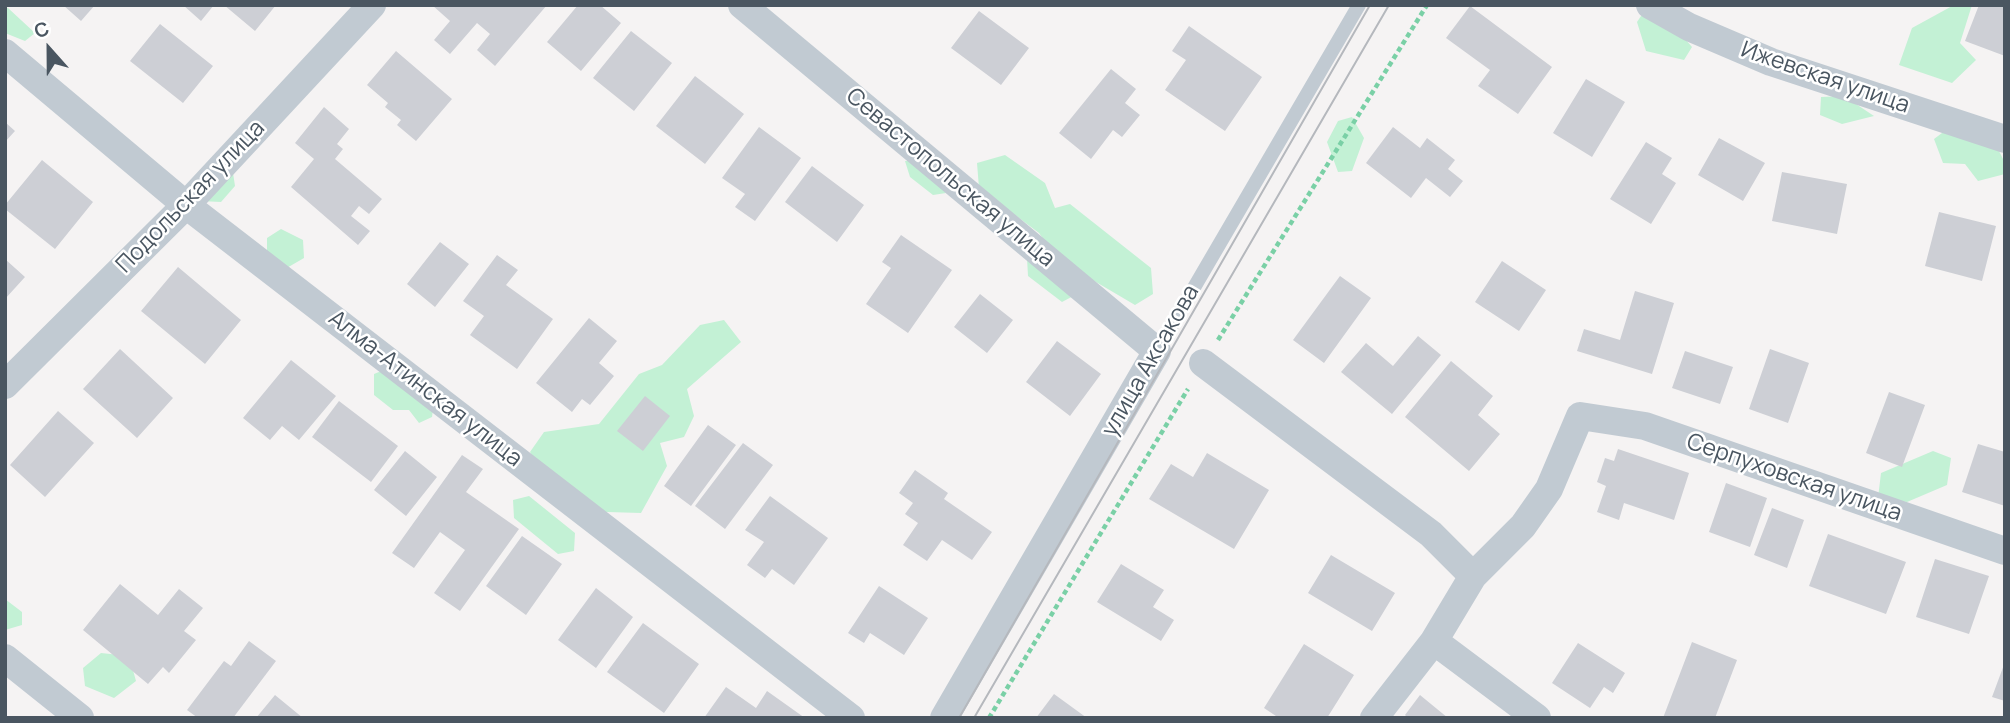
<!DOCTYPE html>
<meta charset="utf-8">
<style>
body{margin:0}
#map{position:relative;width:2010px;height:723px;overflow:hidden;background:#f5f3f3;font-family:Manrope,sans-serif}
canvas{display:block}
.frame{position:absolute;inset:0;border:7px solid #4a5661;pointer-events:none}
.north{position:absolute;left:14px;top:14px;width:70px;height:70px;-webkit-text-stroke:5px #fff;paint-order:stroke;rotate:339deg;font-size:19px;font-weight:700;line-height:28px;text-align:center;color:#4a5661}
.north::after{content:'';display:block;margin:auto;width:24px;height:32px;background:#4a5661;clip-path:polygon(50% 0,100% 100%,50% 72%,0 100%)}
</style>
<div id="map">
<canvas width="2010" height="723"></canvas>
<div class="frame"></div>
<div class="north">С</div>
</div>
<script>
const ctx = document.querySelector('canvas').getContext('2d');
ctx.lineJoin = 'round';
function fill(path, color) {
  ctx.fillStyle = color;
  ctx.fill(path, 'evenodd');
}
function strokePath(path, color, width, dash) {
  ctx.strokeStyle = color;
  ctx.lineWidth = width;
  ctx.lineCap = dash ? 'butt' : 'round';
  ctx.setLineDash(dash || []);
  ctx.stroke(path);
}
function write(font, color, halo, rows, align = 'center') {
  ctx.font = font + ' Manrope,sans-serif';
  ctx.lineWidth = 5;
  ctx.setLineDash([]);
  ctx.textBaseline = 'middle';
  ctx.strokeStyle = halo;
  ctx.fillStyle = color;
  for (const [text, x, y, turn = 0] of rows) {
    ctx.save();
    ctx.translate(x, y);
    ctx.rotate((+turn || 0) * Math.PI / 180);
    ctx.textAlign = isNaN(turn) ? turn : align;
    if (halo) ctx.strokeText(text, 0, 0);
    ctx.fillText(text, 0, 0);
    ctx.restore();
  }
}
const green = new Path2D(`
 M1954 5H1972L1960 43 1976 60 1952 83 1899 65 1912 28Z
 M5 7 8 8 35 33 25 41 5 33Z
 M1643 13 1667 18 1692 47 1684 60 1646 51 1637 22Z
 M1844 96 1874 116 1842 124 1820 115 1821 97Z
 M1352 117 1364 138 1352 171 1338 172 1327 142 1338 121Z
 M1946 130 1996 145 2005 163V174L1978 181 1965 164 1943 163 1934 139Z
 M1005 155 1045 183 1055 208 1070 204 1151 268 1153 294 1135 305 1079 272 1077 294 1062 302 1028 276 1027 258 1052 251 1039 233 979 188 977 163Z
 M921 160 946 193 933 195 910 177 905 161Z
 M233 173 235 186 221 202 200 201Z
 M281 229 303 240 304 258 285 269 267 257V238Z
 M724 320 741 342 687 389 694 416 684 437 660 443 667 466 641 513 573 511 551 490 530 452 544 432 599 424 639 374 662 365 700 325Z
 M391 367 434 402 432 417 419 423 409 410H393L374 395V374Z
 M1933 451 1951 458 1947 485 1907 502 1878 498 1881 473Z
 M529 496 575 533 574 551 558 554 514 518 513 500Z
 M5 599 22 612V625L5 630Z
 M101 653 129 656 136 681 114 698 85 686 83 668Z`);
const building = new Path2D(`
 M63 5H95L81 21Z
 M183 5H214L201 21Z
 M224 5H276L255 31Z
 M432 5H547L495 66 477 50 490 34 477 23 450 54 434 40 450 21Z
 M578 5H600L621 23 581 71 547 42Z
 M1979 5H1999L2005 8V56L1965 41Z
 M1470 6 1552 67 1518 114 1478 86 1490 70 1446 38Z
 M979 11 1029 48 1001 85 951 48Z
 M160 24 213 66 183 103 130 61Z
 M1189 26 1262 77 1225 131 1165 90 1186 60 1172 51Z
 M631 31 672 63 634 111 593 78Z
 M396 51 452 99 416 141 397 125 401 120 385 107 388 103 367 85Z
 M1111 69 1136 89 1125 103 1140 115 1122 137 1113 130 1091 159 1059 133Z
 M695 76 744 114 705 164 656 126Z
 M1586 79 1625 102 1592 157 1553 133Z
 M324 107 349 129 337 144 343 149 335 159 382 199 369 214 359 206 351 216 370 231 358 245 291 187 314 159 295 143Z
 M5 122 15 131 5 142Z
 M759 127 801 158 755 221 735 207 745 194 722 178Z
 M1393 127 1420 148 1427 138 1455 160 1448 169 1463 181 1450 197 1426 178 1411 198 1366 163Z
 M1719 138 1765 163 1743 201 1698 175Z
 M1646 142 1672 158 1662 174 1676 183 1651 224 1610 199Z
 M42 160 93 202 55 249 5 209V205Z
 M812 166 864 205 837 242 785 202Z
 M1782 172 1847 184 1837 234 1772 221Z
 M1939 212 1996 226 1982 281 1925 266Z
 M901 235 952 270 908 333 866 304 891 268 882 262Z
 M440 242 469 264 435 307 407 284Z
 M497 255 518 270 506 285 553 319 517 369 470 335 484 316 463 301Z
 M5 259 25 277 5 299Z
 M1502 261 1546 290 1519 331 1475 302Z
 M178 267 241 320 205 364 141 311Z
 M1340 276 1371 298 1324 363 1293 340Z
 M1635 291 1674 303 1652 374 1577 351 1584 329 1620 340Z
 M980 294 1013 320 987 353 954 327Z
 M589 318 617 341 599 363 614 376 590 405 582 399 572 412 536 383Z
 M1418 336 1441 355 1392 414 1341 372 1366 343 1393 366Z
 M1057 341 1101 374 1070 416 1026 382Z
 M120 349 173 398 137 438 83 389Z
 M1770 349 1809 363 1788 423 1749 409Z
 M1685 351 1733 367 1720 404 1672 388Z
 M291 360 336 396 299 440 282 426 270 440 243 418Z
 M1451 361 1493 396 1478 415 1500 434 1469 471 1405 417Z
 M1889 392 1925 405 1902 467 1866 453Z
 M645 396 670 416 643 451 617 431Z
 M339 401 398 446 371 482 312 437Z
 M58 411 94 443 45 497 10 465Z
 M708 425 736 445 691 506 664 486Z
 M743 443 773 465 725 529 695 506Z
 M1978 444 2005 452V506L1962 492Z
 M1618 449 1689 473 1674 520 1624 503 1619 520 1597 512 1606 486 1597 482 1605 458 1614 461Z
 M405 451 437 477 406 516 374 490Z
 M1207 453 1269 490 1234 549 1149 499 1171 464 1193 477Z
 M462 455 483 469 466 492 519 529 460 611 434 593 465 550 440 532 414 568 392 553Z
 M915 470 948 493 944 499 992 532 972 560 942 540 927 561 903 545 918 523 905 514 913 503 899 493Z
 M1726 483 1767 498 1750 547 1709 532Z
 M770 496 828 538 794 585 772 569 765 578 747 565 764 542 745 530Z
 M1772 508 1804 520 1787 568 1754 555Z
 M1828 534 1906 562 1886 614 1809 586Z
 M522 536 562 564 526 615 486 586Z
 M1331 555 1395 593 1372 631 1308 593Z
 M1935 559 1989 576 1969 634 1916 617Z
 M1121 564 1164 590 1153 607 1174 620 1161 641 1097 602Z
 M120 584 158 615 179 589 203 608 184 631 196 640 169 673 163 667 148 684 83 630Z
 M879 586 928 618 904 655 870 633 864 643 848 633Z
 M596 588 633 617 596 668 558 640Z
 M643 623 699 664 664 713 607 672Z
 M249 641 276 661 233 718H198L187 710 224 661 231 666Z
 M1692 642 1737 660 1715 718H1663Z
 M1578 643 1625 673 1613 693 1604 687 1590 708 1552 683Z
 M1304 644 1354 675 1327 718H1279L1264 708Z
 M2005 662V701L1992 697Z
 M726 687 756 708 767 691 805 718H704Z
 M1054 694 1087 718H1036Z
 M275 695 303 718H256Z
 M1420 695 1448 718H1408L1405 715Z`);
const path = new Path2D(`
 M1218 340 1427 5
 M989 718 1188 389`);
const service = new Path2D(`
 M1157 351 1359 5`);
const minor = new Path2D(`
 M742 5 1157 351 944 718
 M1650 5 1689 27 1771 62 2005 139
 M5 53 186 205 851 718
 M1203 363 1431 534 1473 576
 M5 385 186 205 372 5
 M1434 641 1537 718
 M5 658 80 718
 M1374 718 1434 641 1473 576 1523 526 1549 489 1580 416 1645 426 2005 551`);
const tram = new Path2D(`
 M959 718 1370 5
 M974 718 1389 5`);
const streetNames = [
 ["Ижевская улица",1825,78,19],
 ["Севастопольская улица",950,178,40],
 ["Подольская улица",191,197,-46],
 ["улица Аксакова",1151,361,-60],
 ["Алма-Атинская улица",425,389,38],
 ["Серпуховская улица",1794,478,19]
];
fill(green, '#c3f1d5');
fill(building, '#cdcfd5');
strokePath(path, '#7ad0a6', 4.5, [5, 3.5]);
strokePath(service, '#c1cad2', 14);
strokePath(minor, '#c1cad2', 28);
strokePath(tram, '#b5b8bd', 2);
write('23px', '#4a5661', '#fff', streetNames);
</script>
